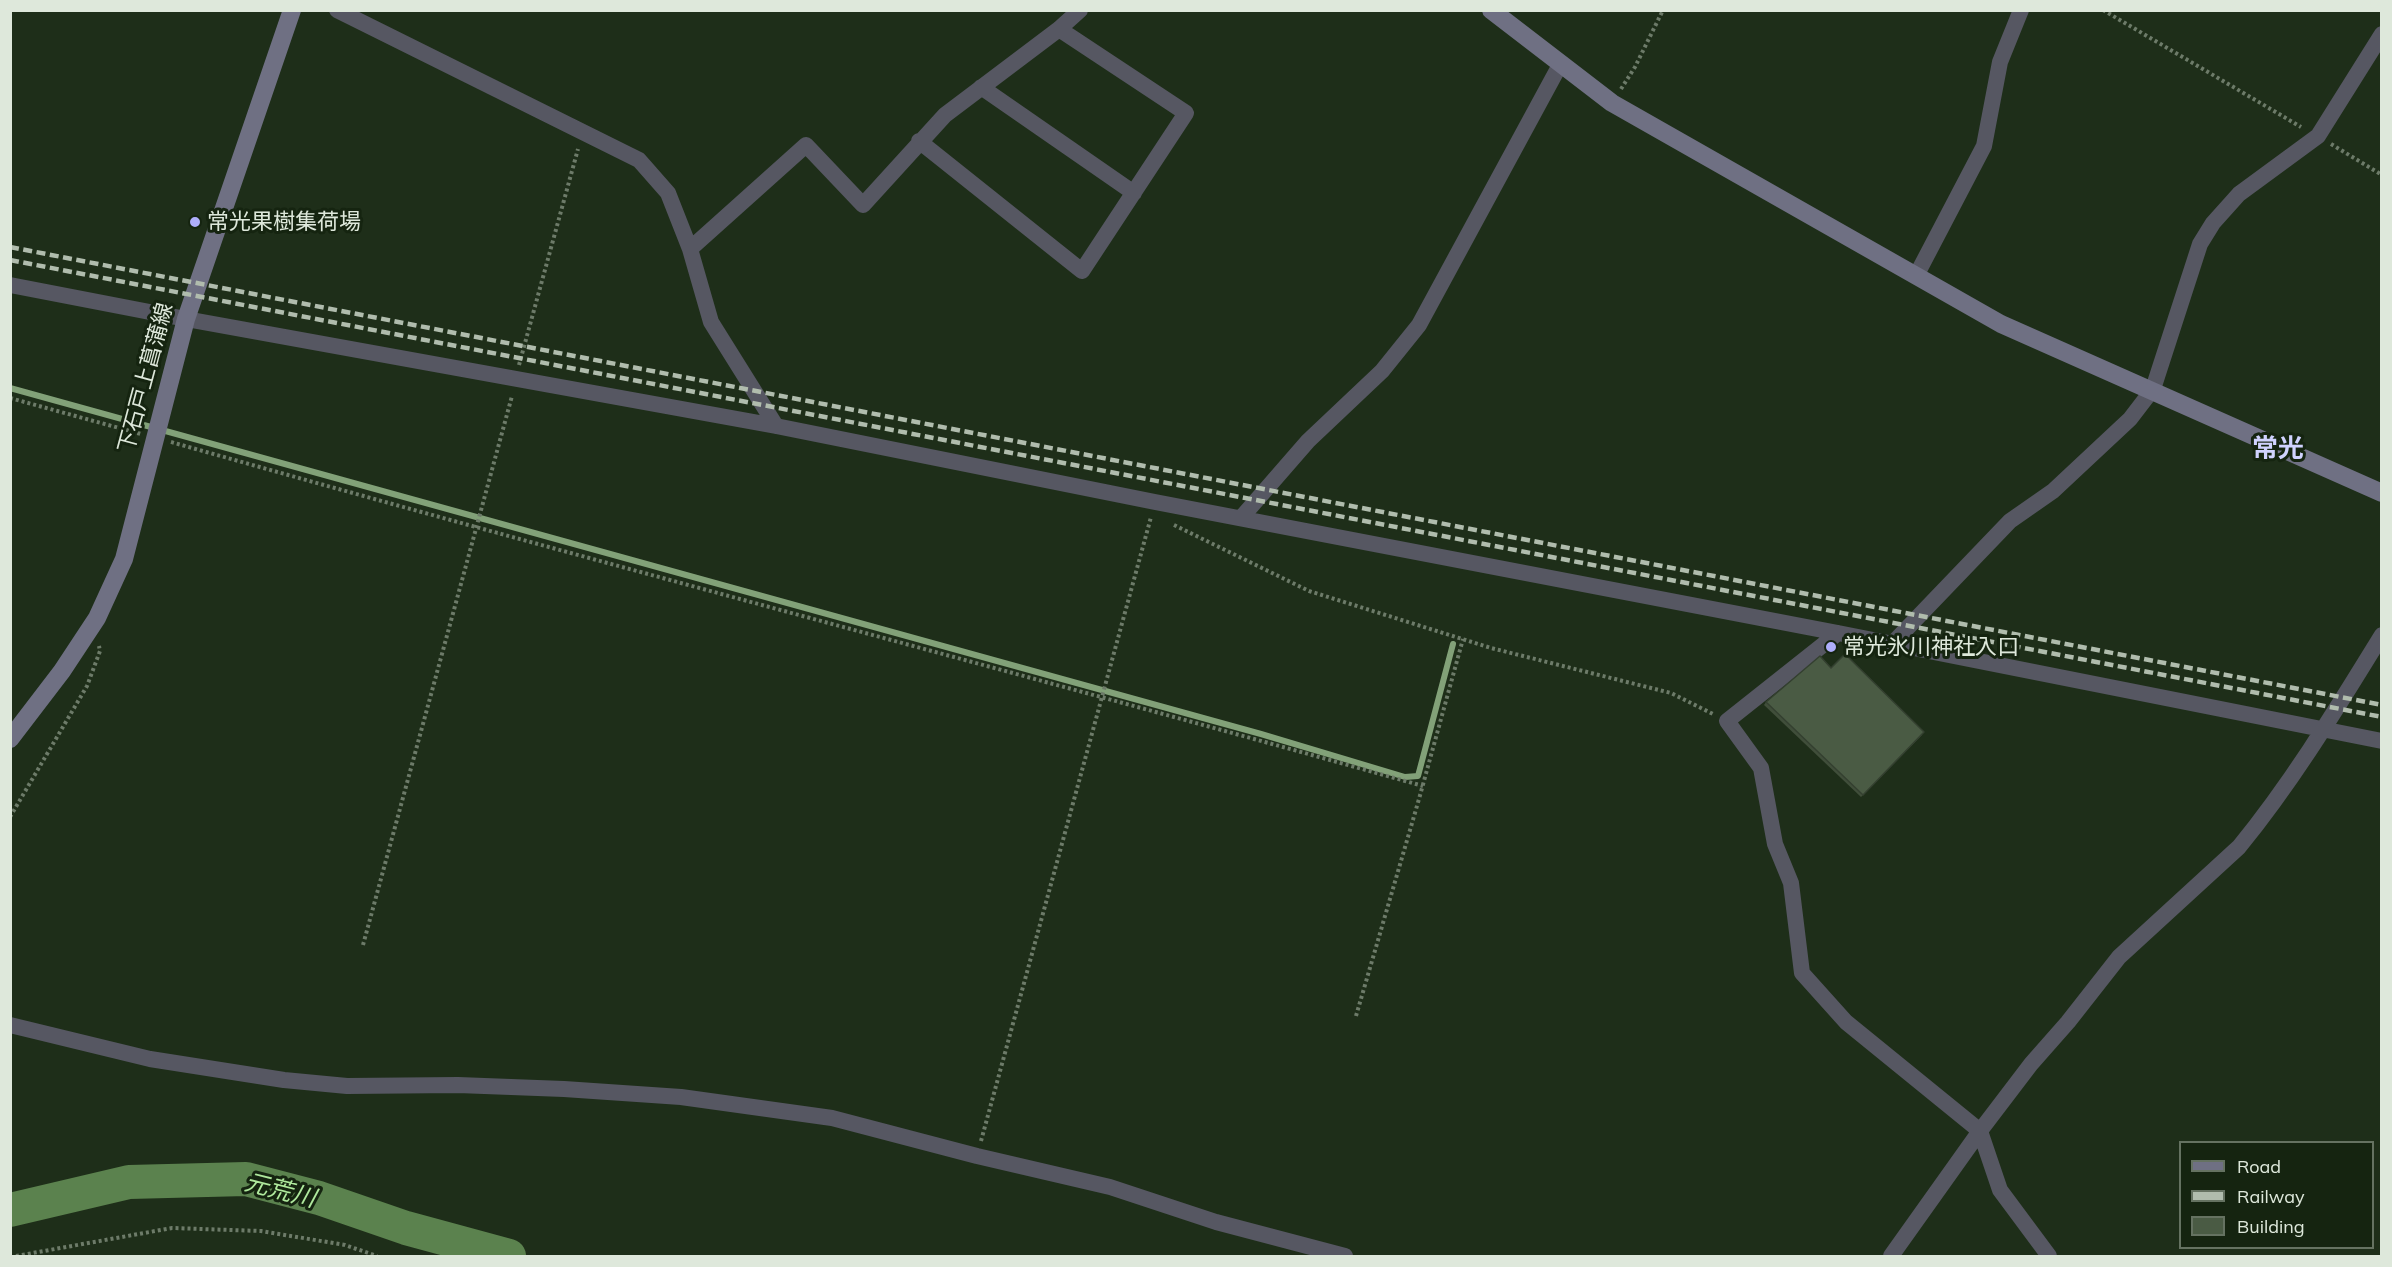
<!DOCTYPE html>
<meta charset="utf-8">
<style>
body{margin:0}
#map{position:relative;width:2392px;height:1267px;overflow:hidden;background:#1e2e19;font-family:Mulish,sans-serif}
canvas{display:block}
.frame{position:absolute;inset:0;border:12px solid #dee8db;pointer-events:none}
.legend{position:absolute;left:2179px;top:1141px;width:195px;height:108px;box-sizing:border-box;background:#152410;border:2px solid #657261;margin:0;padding:8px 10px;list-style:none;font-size:18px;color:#dee8db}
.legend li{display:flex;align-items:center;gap:12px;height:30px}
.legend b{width:30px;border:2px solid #657261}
</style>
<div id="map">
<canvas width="2392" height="1267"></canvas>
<div class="frame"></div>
<ul class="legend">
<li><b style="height:8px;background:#6f7083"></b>Road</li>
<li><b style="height:8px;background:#b0bcad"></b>Railway</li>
<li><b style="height:16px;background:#4a5b44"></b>Building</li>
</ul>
</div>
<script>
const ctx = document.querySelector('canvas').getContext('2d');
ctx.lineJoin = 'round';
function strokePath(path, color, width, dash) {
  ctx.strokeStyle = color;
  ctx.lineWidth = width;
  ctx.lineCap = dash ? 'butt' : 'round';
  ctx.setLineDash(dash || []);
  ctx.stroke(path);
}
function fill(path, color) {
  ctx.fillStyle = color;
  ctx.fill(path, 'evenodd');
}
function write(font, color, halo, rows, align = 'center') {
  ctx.font = font + ' Mulish,"Noto Sans JP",sans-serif';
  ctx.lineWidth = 6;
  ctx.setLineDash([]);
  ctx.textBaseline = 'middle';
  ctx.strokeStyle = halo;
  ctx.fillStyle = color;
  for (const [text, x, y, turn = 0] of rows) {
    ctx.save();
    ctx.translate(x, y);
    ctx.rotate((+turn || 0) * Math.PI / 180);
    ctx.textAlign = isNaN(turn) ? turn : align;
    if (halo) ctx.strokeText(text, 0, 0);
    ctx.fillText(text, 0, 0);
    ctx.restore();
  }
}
const stream = new Path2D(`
 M10 388 1261 734 1405 777 1418 776 1453 644`);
const river = new Path2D(`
 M10 1210 129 1182 246 1179 319 1198 406 1228 509 1256`);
const path = new Path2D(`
 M2103 10 2301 127
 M1621 89 1635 67 1663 10
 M2331 144 2382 175
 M519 365 578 149
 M10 398 141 434
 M171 442C587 560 1006 669 1423 786
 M1174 525 1309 591 1491 648 1671 693 1713 714
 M10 817 87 686 100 651 99 646
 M363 945 512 396
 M1356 1016 1419 799 1463 639
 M981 1141 1151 517
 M16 1256 172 1228 261 1231 345 1245 377 1256`);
const street = new Path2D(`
 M337 10 639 160 668 193 690 249 711 322 776 426
 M981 87 1134 193
 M919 141 1082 271 1186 113 1059 29
 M690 249 806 145 863 205 945 115 1059 29 1080 10
 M1916 276 1984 146 2000 62 2021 10
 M10 285 186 319 776 426 1155 502 1838 633 2382 741
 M1241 518 1308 441 1382 371 1419 325 1561 63
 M1838 633 1727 721 1761 768 1775 844 1791 883 1802 973 1846 1022 1980 1131 2000 1190 2049 1256
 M1891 645 2010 521 2053 491 2130 419 2153 389 2200 244 2213 223 2239 194 2318 136 2382 34
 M10 1025 150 1059 284 1080 347 1086 458 1085 564 1089 681 1097 832 1118 977 1156 1110 1187 1216 1222 1345 1256
 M1891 1256 1980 1131 2031 1064 2068 1022 2119 957 2239 847C2293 781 2337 708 2382 635`);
const secondary = new Path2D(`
 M1491 10 1612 103 2001 324 2382 493
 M10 739 62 671 97 618 124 559 186 319 292 10`);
const rail = new Path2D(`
 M10 247 2382 705
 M10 260 2382 717`);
const wall = new Path2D(`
 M1831 668 1922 735 1861 797 1764 705 1766 702Z`);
const building = new Path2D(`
 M1845 654 1924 732 1863 795 1766 702 1820 656 1831 668Z`);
const markers = [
 [195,222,6,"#aeaefa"],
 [1831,647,6,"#aeaefa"]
];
const poiNames = [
 ["常光果樹集荷場",207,222],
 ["常光氷川神社入口",1843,647]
];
const streetNames = [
 ["下石戸上菖蒲線",146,378,-75]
];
const waterNames = [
 ["元荒川",280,1191,14]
];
const quarterNames = [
 ["常光",2278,449]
];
strokePath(stream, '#82a178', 6);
strokePath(river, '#5b824e', 34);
strokePath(path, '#6d7b69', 4, [3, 3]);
strokePath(street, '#565762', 16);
strokePath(secondary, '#6f7083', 18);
strokePath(rail, '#b0bcad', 4.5, [9, 4.5]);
fill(wall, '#404e3a');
fill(building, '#4a5b44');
strokePath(building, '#344030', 1.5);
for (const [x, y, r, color] of markers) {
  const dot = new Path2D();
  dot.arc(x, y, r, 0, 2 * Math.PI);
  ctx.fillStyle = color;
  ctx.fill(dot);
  strokePath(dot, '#152410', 2);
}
write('22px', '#dee8db', '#152410', poiNames, 'left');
write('22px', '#dee8db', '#152410', streetNames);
write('italic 24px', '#afe99d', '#152410', waterNames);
write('bold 26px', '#d0d2fe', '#152410', quarterNames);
</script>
